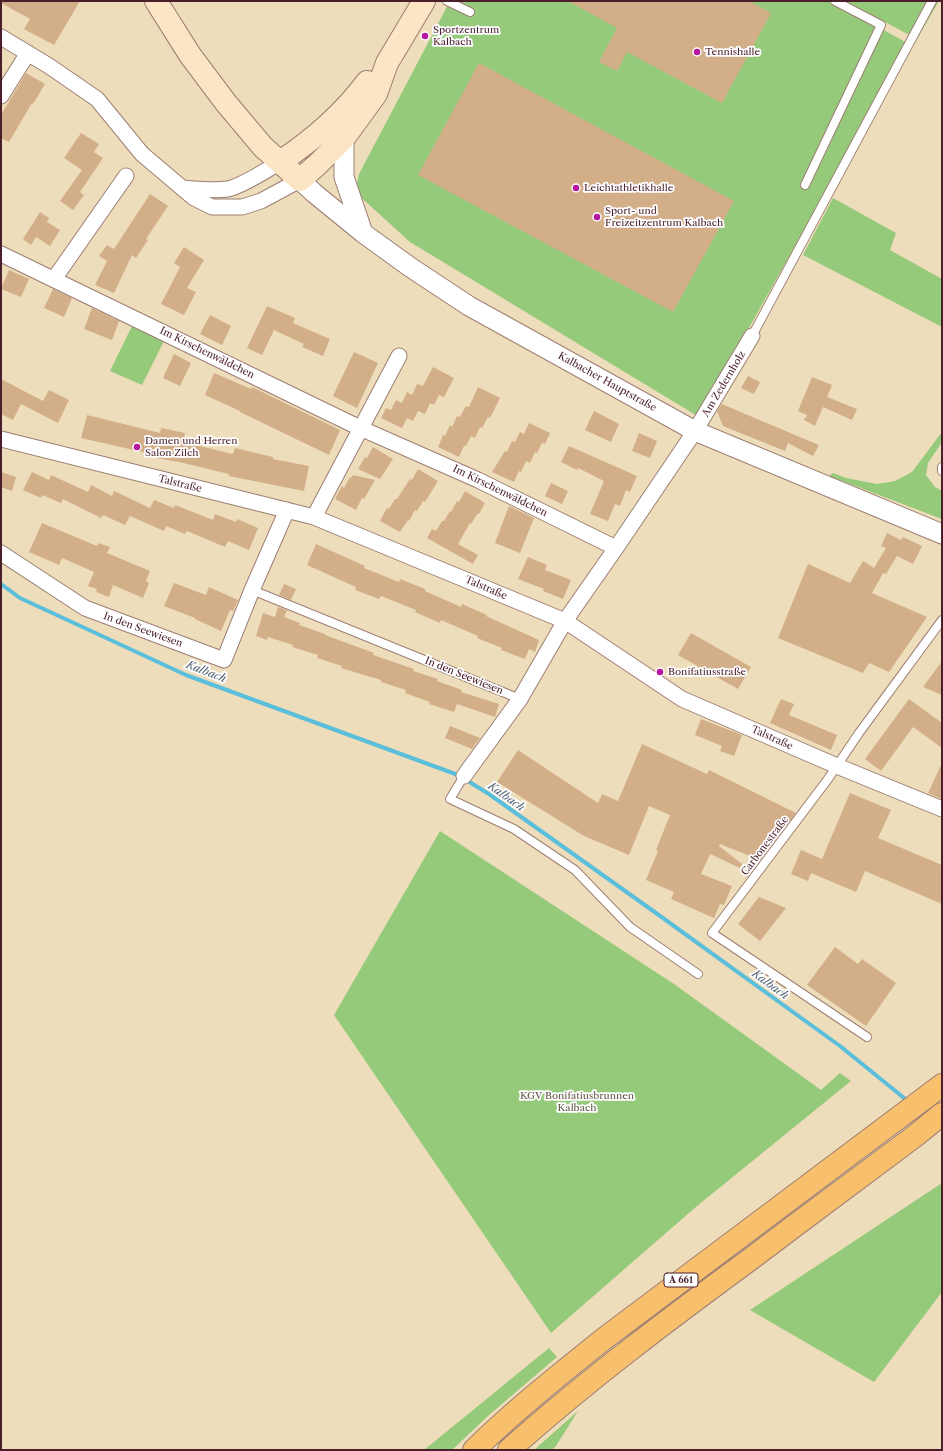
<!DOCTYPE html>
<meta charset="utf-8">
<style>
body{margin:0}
#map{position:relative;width:943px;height:1451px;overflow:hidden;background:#edb;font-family:"Libre Caslon Text",serif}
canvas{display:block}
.frame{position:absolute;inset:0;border:2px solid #4a1f2b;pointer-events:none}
</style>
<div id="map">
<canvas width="943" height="1451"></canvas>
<div class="frame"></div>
</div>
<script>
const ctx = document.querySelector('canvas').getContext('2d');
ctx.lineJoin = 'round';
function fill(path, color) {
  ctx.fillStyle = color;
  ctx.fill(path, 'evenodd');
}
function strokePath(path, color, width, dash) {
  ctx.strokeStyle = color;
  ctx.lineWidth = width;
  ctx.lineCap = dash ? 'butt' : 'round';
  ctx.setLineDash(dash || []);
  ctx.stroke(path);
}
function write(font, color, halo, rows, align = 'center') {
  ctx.font = font + ' "Libre Caslon Text",serif';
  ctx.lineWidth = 3.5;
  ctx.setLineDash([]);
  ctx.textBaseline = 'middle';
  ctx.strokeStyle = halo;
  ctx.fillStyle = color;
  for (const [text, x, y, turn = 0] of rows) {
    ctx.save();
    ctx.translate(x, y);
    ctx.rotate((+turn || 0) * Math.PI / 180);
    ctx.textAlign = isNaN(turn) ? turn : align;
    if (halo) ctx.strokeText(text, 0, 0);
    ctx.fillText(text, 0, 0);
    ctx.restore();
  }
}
const green = new Path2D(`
 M450 1H832L907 43 828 187 699 417 410 242 355 192 359 174Z
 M845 1H939L917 39Z
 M833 198 896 233 890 250 942 279V327L803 255Z
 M132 326 164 341 142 385 110 371Z
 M942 432V442L928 463 926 475 935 487 942 491V519L829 476 833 473 846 478 877 484 895 481 912 472Z
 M440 831 674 984 821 1090 840 1073 851 1081 697 1206 551 1333 334 1015Z
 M942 1183V1292L874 1382 750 1310Z
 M549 1348 557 1357 489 1415 452 1450H424Z
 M578 1411 556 1446 552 1450H534Z`);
const stream = new Path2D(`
 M1 584 20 598 186 675 458 775 489 794 656 913 840 1046 909 1102`);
const building = new Path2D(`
 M1 1H80L54 45 24 29 30 19 1 3Z
 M568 1H749L771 13 722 103 627 52 617 71 599 62 617 28Z
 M479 63 734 201 673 312 418 175Z
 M26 73 45 84 33 104 32 103 9 142 1 138V115Z
 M81 133 99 144 94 152 103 158 80 192 84 195 73 210 60 201 82 170 64 158Z
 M150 194 168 206 146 239 148 240 136 258 132 255 114 293 95 285 107 261 99 256 107 245 114 249Z
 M40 212 49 218 47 222 60 230 50 246 36 237 31 245 23 239Z
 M184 247 204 260 187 288 196 292 184 315 161 304 180 267 174 263Z
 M9 270 29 279 21 297 1 289Z
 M53 289 72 298 64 317 44 308Z
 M267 306 295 318 293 323 330 339 323 356 302 347 304 344 274 330 262 355 247 348Z
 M92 308 119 321 112 340 84 329Z
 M210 315 231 326 222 345 200 334Z
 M354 352 378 363 357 408 333 396Z
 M174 354 191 363 180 386 163 378Z
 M433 367 454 378 444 397 439 395 434 405 430 403 425 414 418 411 413 421 407 418 402 428 381 418 386 408 391 410 396 400 402 403 407 392 412 395 417 384 423 386Z
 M214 373 251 389 252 387 340 430 329 455 240 412V411L205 395Z
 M748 376 760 382 754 394 741 388Z
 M812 377 832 385 827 397 857 409 852 420 823 407 815 426 804 420 807 415 798 411Z
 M1 379 43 401 49 390 69 400 58 423 21 404 13 420 1 414Z
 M478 387 500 398 490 418 488 417 482 428 480 427 475 438 471 436 466 446H464L459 457 438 447 443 435 445 436 450 425 452 427 457 416 460 417 466 406 469 407Z
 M722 404 757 419 819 445 813 456 788 443 785 451 723 426 717 411Z
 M594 411 619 424 611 442 585 430Z
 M87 415 160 433 161 428 185 433 183 442 233 454 235 448 273 457V459L309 466 304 491 229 476V474L179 462 156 458V455L81 438Z
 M529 423 550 433 545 444 542 443 537 453 535 452 530 463 526 461 521 472 519 471 514 482 492 472 505 451 507 452 512 441 515 442 520 432 524 434Z
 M639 433 657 441 650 458 632 451Z
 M569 446 637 476 630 492 626 490 620 506 615 504 608 521 590 514 604 481 578 468 577 470 561 462Z
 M373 447 393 459 380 479 358 469 365 457 367 458Z
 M418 469 438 481 425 502 423 501 417 511 415 510 409 521 408 520 400 532 380 521 387 508 389 509 395 499H397L410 479 412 480Z
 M1 472 16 477 12 491 1 487Z
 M32 472 49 480 51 475 88 492 91 485 112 496 114 491 150 508 154 500 174 508 175 505 213 520 215 514 236 522 237 519 258 528 249 550 228 541 225 547 187 531 185 534 166 526 164 531 130 516 125 525 103 515 101 518 63 499 61 503 42 495 41 498 23 490Z
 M353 475 375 480 364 499 362 498 356 510 335 499 342 486 344 488 350 477 351 478Z
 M551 483 568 491 562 504 545 496Z
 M465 491 485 503 479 514 478 513 471 524 470 523 458 544 478 555 473 564 427 538 432 529 436 531 442 521H444L450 511 451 512 457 501 459 502Z
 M509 506 534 518 520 553 495 543Z
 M42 523 97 546 98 543 110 547 107 553 150 571 146 581 149 583 143 598 113 585 109 597 96 592 97 589 88 586 94 572 62 558 59 565 29 552Z
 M887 533 901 540 903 537 922 546 913 564 897 556 886 574 883 573 872 593 927 617 889 672 869 663 863 673 778 638 808 564 850 583 863 561 874 568 886 548 881 546Z
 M316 544 365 566 364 568 399 582 400 579 425 589V591L461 607 462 604 487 615 486 616 539 640 535 652 529 649 525 659 501 650 502 648 477 638 478 636 441 620 440 623 415 612 416 610 381 596 379 599 355 590 356 587 307 565Z
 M528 557 547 565 545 570 571 580 563 599 543 591 544 589 518 579Z
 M174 583 206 595 209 587 238 600 233 611 230 610 221 631 195 619V618L164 606Z
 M284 584 296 589 291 600 279 595Z
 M278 607 287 610 284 617 300 623 299 625 325 634V635L374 653 373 655 414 669 413 671 438 679 437 681 462 690 461 692 499 704 495 717 457 704 454 712 429 704 430 702 405 693 406 690 381 682V680L341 668 342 666 317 658 318 655 292 647 293 645 268 637 267 640 256 636 263 613 275 617Z
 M691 633 751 667 738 689 678 655Z
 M942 661V695L923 687Z
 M781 699 794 704 789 715 837 735 831 750 770 723Z
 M909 699 942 723V748L913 727 881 771 865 759Z
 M701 719 742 735 734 756 720 751 722 746 695 735Z
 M450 726 480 738 472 749 445 738Z
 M642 744 707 774 709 770 796 813 760 860 720 844 719 846 742 864 740 868 710 854 701 874 732 886 724 905 720 904 714 918 671 899 674 892 646 880 658 851 656 850 670 815 649 806 629 855 584 836 497 782 518 750 598 803 602 794 618 801Z
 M942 763V799L928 793Z
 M850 793 891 810 878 838 942 865V904L865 871 856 892 811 873 808 881 791 874 801 850 822 859Z
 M759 897 786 908 760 941 738 924Z
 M835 947 858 964 862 959 896 983 866 1026 807 985Z`);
const service = new Path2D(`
 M447 1 470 12
 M805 185 881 25 835 1
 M752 336 932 1
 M942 467V471
 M252 590 520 699
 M464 776 450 799 514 829 575 870 630 927 698 974
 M867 1037 712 933 828 779 859 733 942 620`);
const minor = new Path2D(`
 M1 37 49 66 97 99 142 154 194 198 212 207H242L261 201 300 180
 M1 96 28 53
 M182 188C197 189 213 191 228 189 242 186 267 170 280 162
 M1 254 360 428 478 480 616 548
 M54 279 126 176
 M1 439 314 517 565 621 682 699 837 766 942 809
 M314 517 399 356
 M1 553 85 608 224 660 252 590 287 510
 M464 776 520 699 565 621 616 548 695 431 752 336`);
const tertiary = new Path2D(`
 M344 138V177L363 233
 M300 180 314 193 363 233 410 267 469 306 695 431 942 534`);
const secondary = new Path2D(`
 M156 1 190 55 226 103 263 147 300 180 319 163 344 138 376 94 387 63 424 1
 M280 162C313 140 343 114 367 82`);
const motorway = new Path2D(`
 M474 1450C515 1410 560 1374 605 1338L942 1085
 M509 1450C586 1381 669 1319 752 1258 806 1217 860 1177 915 1136L942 1114`);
const markers = [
 [425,36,4,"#b5179e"],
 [697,52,4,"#b5179e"],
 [576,188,4,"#b5179e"],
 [597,217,4,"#b5179e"],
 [137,447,4,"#b5179e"],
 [660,672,4,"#b5179e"]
];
const shields = [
 [681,1280,34]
];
const shieldNames = [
 ["A 661",681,1280]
];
const poiNames = [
 ["Sportzentrum",433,30],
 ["Kalbach",433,42],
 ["Tennishalle",705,52],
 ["Leichtathletikhalle",584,188],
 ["Sport- und",605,211],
 ["Freizeitzentrum Kalbach",605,223],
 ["Damen und Herren",145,441],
 ["Salon Zilch",145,453],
 ["Bonifatiusstraße",668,672]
];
const streetNames = [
 ["Im Kirschenwäldchen",207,353,26],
 ["Kalbacher Hauptstraße",607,382,29],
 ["Am Zedernholz",724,384,-59],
 ["Talstraße",180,484,14],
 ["Im Kirschenwäldchen",500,491,26],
 ["Talstraße",486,588,23],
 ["In den Seewiesen",143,630,20],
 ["In den Seewiesen",464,676,22],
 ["Talstraße",772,738,24],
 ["Carbonestraße",765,846,-53]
];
const parkNames = [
 ["KGV Bonifatiusbrunnen",577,1096],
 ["Kalbach",577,1108]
];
const waterNames = [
 ["Kalbach",206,672,21],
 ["Kalbach",506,797,35],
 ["Kalbach",770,985,36]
];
fill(green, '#95ca7b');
strokePath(stream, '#5bbeda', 4);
fill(building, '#d2af89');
strokePath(service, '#9c7e73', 10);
strokePath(minor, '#9c7e73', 17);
strokePath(tertiary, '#9c7e73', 21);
strokePath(secondary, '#9c7e73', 24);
strokePath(motorway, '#9c7e73', 24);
strokePath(service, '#fff', 8);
strokePath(minor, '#fff', 15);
strokePath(tertiary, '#fff', 19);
strokePath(secondary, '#fce5c4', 22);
strokePath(motorway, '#f8bf6c', 22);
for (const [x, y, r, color] of markers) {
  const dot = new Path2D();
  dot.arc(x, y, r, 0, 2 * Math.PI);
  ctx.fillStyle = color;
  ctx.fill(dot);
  strokePath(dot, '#fff', 1.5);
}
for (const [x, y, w] of shields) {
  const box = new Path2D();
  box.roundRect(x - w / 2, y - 7, w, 14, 3);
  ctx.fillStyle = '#fff';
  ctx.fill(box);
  strokePath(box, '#4a1f2b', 1);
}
write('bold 9px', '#4a1f2b', null, shieldNames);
write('10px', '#4a1f2b', '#fff', poiNames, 'left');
write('10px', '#4a1f2b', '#fff', streetNames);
write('10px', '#645b47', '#fff', parkNames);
write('italic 11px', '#515f71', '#fff', waterNames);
</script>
